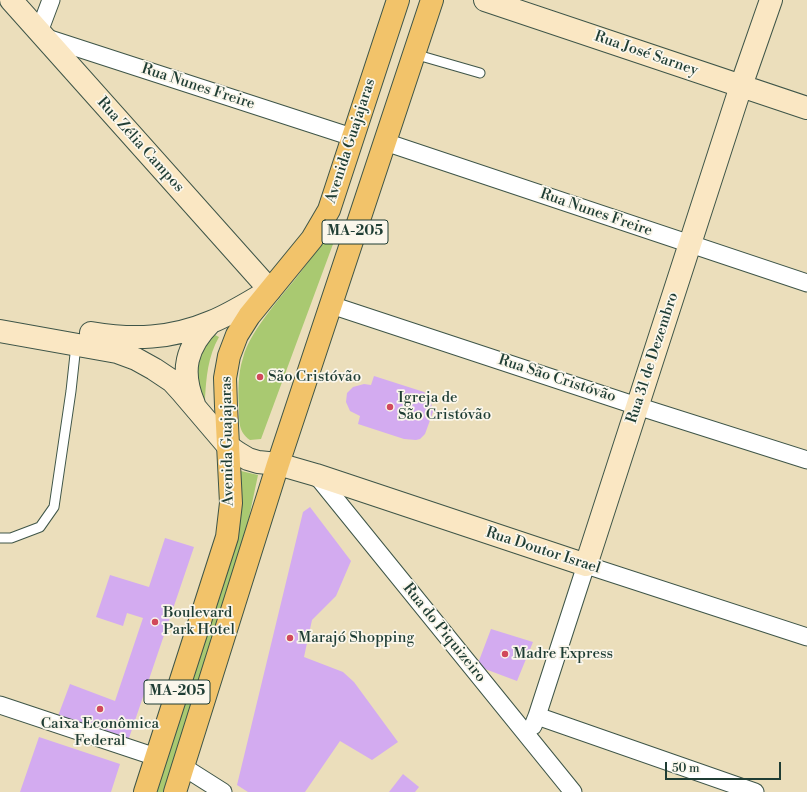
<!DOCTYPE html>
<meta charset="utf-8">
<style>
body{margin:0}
#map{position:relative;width:807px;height:792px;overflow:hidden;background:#ebdebb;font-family:"Libre Bodoni",serif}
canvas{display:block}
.scale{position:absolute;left:665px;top:762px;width:116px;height:18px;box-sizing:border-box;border:2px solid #1f3d34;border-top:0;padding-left:5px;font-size:12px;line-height:14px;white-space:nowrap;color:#1f3d34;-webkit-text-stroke:3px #fbf7ec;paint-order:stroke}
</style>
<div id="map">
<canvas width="807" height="792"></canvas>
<div class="scale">50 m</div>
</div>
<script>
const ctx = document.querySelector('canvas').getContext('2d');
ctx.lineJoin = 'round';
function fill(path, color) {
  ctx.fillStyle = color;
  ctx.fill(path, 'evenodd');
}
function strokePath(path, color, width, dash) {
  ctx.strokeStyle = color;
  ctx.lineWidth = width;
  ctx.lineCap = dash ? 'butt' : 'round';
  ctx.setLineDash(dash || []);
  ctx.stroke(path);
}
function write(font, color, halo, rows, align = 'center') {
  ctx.font = font + ' "Libre Bodoni",serif';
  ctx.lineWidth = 3.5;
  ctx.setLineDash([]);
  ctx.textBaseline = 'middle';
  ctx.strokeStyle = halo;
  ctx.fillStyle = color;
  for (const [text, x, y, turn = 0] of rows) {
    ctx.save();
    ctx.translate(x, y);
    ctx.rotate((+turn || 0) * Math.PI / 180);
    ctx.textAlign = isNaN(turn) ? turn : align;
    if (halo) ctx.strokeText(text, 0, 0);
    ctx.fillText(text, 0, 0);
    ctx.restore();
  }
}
const green = new Path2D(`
 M326 234 336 236 261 439 250 440C238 432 239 420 239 407 238 391 238 373 243 358 250 329 288 290 306 265 314 255 320 244 326 234Z
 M215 335 219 337C208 356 206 378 205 399H202L192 366 208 340Z
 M241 471 258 475 240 560 163 792H154L241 492Z`);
const building = new Path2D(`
 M374 376 424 392 430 398 433 412 425 434 420 439 416 440 404 439 358 424 360 416 350 411 346 402 347 393 353 387 364 384 371 385Z
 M310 507 351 561 336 596 312 620 304 657 343 672 354 682 398 742 372 760 340 741 305 792H248L237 785 303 512Z
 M165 538 194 547 128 741 58 716 70 684 115 701 143 618 127 613 123 626 96 617 110 575 149 587Z
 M491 629 533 642 517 681 477 666Z
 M39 737 120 764 111 792H20Z
 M403 774 419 787 415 792H389Z`);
const lane = new Path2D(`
 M414 54 480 73
 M0 538H11L40 527 54 507 71 391 76 345`);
const street = new Path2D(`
 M39 32 51 0
 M44 37 352 137
 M385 142 807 283
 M331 305 637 406 807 460
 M316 475 573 792
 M0 705 156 757
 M537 716 586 565 807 637
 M533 726 537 716 755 792
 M182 766 223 792`);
const secondary = new Path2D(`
 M11 0 270 290C251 301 231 314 211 322 171 339 133 340 91 333
 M485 0 807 108
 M0 331 117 352 136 359 154 369 172 381 182 392 228 446 238 453 248 459 258 462 278 464 316 475 586 565 741 86 771 0
 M194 404C180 371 186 347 211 322`);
const primary = new Path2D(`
 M145 792 227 537 231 503 226 406 225 378 229 356 237 335 249 316 312 239 329 210 398 0
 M175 792 278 464 432 0`);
const markers = [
 [260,377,4,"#d1495b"],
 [390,407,4,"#d1495b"],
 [155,622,4,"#d1495b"],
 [290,638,4,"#d1495b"],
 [505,654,4,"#d1495b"],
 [100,709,4,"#d1495b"]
];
const shields = [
 [355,232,66],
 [177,692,66]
];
const shieldNames = [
 ["MA-205",355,232],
 ["MA-205",177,692]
];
const streetNames = [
 ["Rua José Sarney",646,54,19],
 ["Rua Nunes Freire",198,87,18],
 ["Avenida Guajajaras",351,141,-72],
 ["Rua Zélia Campos",140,145,48],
 ["Rua Nunes Freire",596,213,19],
 ["Rua 31 de Dezembro",653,358,-72],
 ["Rua São Cristóvão",557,379,18],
 ["Avenida Guajajaras",228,441,-91],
 ["Rua Doutor Israel",543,551,18],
 ["Rua do Piquizeiro",444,633,51]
];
const poiNames = [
 ["São Cristóvão",268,377],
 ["Igreja de",398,398],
 ["São Cristóvão",398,415],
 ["Boulevard",163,613],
 ["Park Hotel",163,630],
 ["Marajó Shopping",298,638],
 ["Madre Express",513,654],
 ["Caixa Econômica",100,724,"center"],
 ["Federal",100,741,"center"]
];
fill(green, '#a9c971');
fill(building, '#d3abf0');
strokePath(lane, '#3e5548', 11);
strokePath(street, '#3e5548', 19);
strokePath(secondary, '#3e5548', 24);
strokePath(primary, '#3e5548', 24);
strokePath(lane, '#fff', 9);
strokePath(street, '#fff', 17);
strokePath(secondary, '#fae7c3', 22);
strokePath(primary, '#f2c36a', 22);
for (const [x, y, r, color] of markers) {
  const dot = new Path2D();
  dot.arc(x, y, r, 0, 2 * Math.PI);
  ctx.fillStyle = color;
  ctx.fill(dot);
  strokePath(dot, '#fbf7ec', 1.5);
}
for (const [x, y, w] of shields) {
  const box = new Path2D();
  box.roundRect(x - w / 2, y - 12, w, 24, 3);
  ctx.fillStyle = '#fbf7ec';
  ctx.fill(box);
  strokePath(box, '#1f3d34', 1);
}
write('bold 14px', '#1f3d34', null, shieldNames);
write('15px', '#1f3d34', '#fbf7ec', streetNames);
write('15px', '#1f3d34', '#fbf7ec', poiNames, 'left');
</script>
